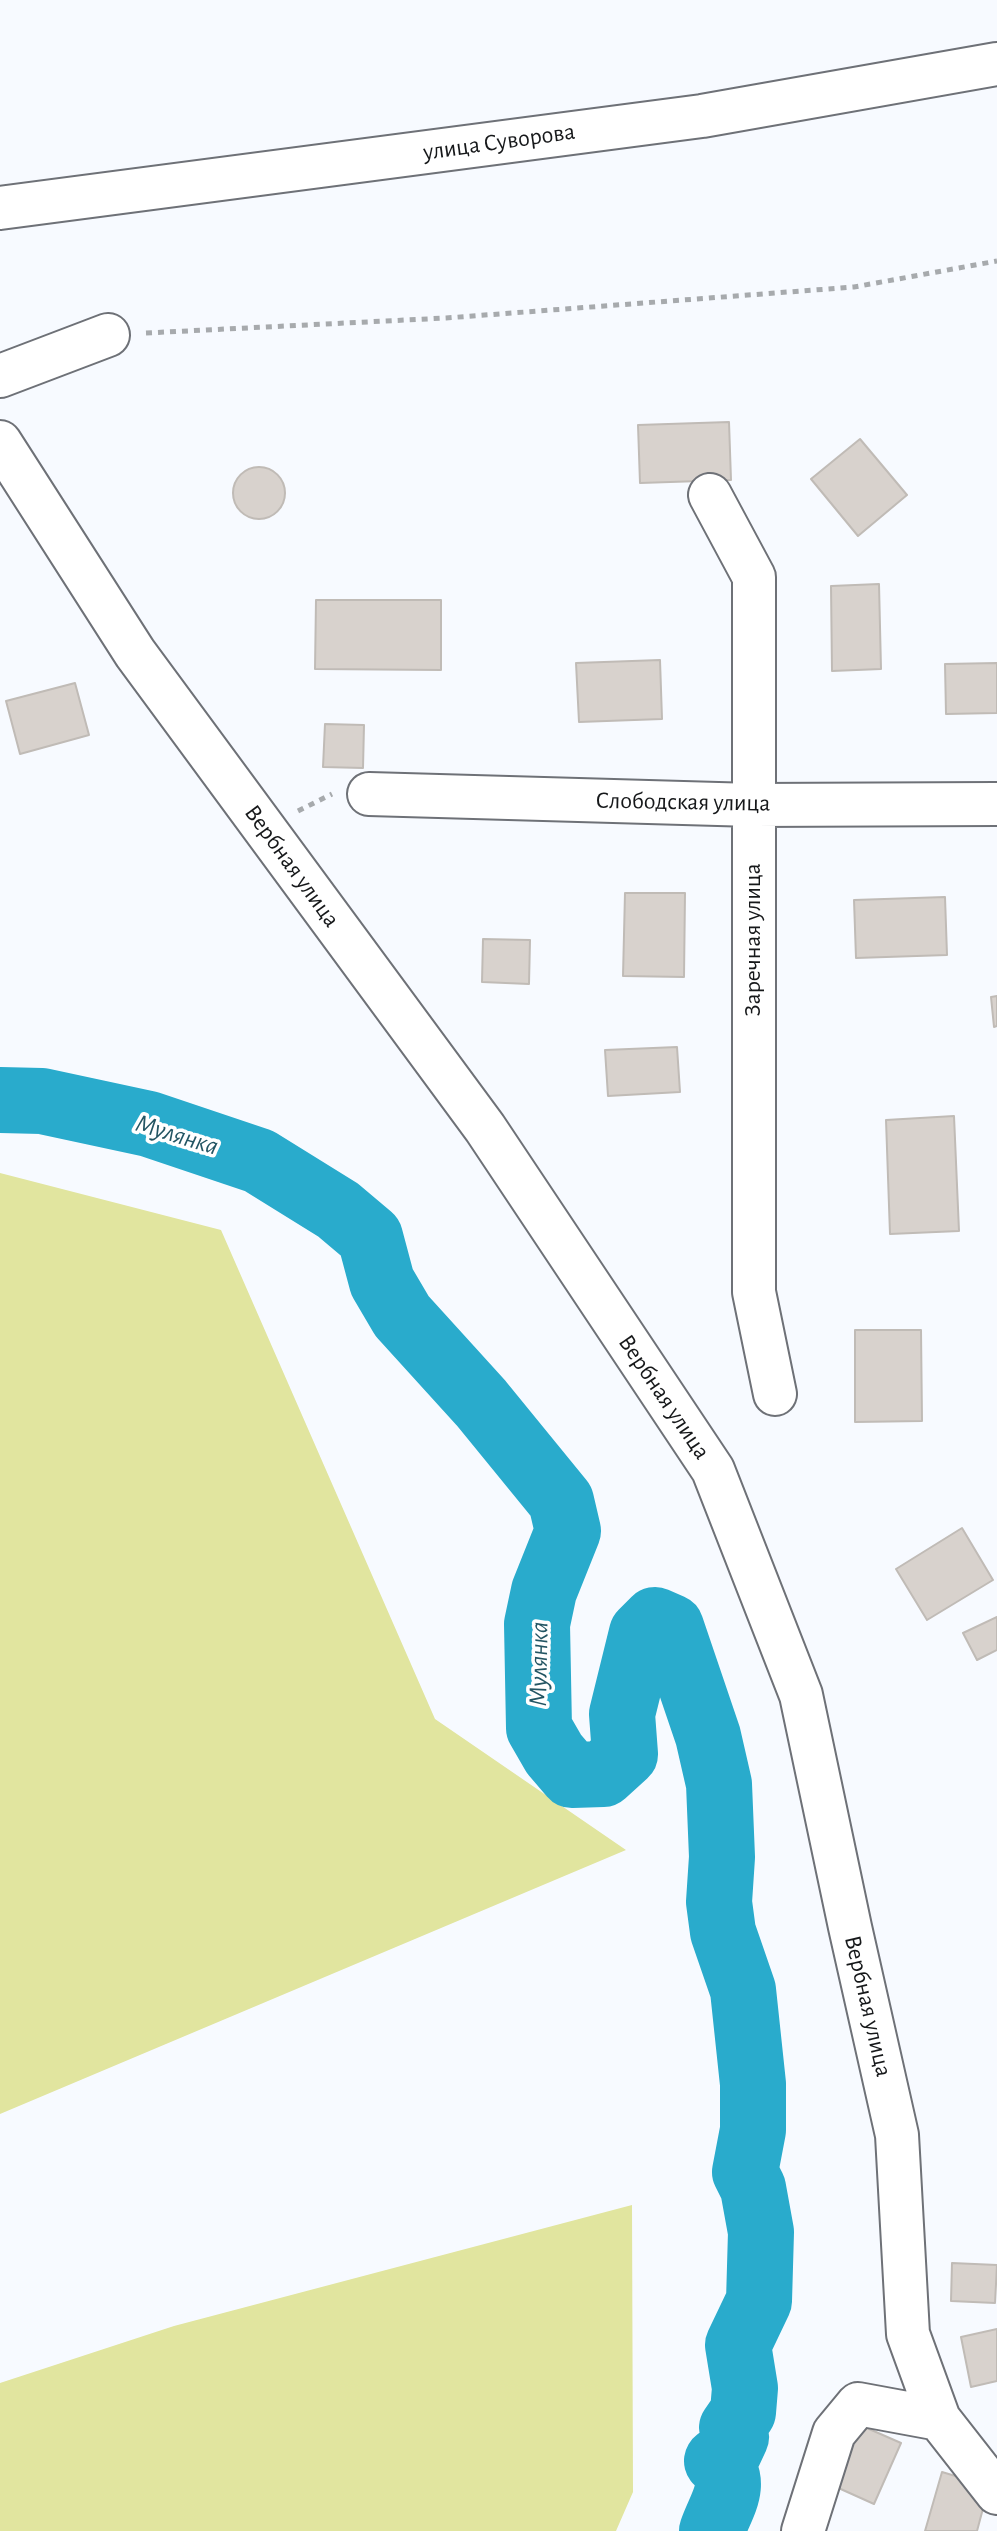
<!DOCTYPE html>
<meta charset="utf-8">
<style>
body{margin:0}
canvas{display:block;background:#f7faff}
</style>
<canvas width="997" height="2531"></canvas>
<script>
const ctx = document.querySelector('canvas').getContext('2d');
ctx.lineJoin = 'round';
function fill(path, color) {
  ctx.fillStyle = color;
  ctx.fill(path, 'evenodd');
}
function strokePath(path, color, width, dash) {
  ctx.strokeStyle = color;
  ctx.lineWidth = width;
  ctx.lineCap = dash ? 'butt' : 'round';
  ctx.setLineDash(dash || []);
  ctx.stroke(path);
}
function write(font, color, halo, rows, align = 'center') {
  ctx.font = font + ' "Alegreya Sans",sans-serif';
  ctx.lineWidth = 7;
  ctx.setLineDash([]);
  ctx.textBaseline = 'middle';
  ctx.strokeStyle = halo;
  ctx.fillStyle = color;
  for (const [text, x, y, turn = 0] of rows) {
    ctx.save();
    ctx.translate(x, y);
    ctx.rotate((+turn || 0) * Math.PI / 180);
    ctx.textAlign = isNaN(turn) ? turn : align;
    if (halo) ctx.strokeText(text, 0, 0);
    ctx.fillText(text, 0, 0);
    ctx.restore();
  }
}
const green = new Path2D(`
 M0 1173 221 1230 435 1719 626 1850 0 2114Z
 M632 2205 633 2492 616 2531H0V2383L174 2326Z`);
const river = new Path2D(`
 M0 1100 42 1101 149 1124 259 1161 338 1210 370 1237 382 1282 402 1316 481 1403 561 1501 568 1531 544 1591 537 1624 539 1728 554 1754 572 1775 603 1774 625 1754 622 1714 642 1633 655 1620 671 1627 708 1736 719 1784 722 1857 719 1902 723 1932 743 1990 753 2084V2130L745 2172 753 2188 761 2232 759 2301 738 2345 745 2388 743 2412 732 2428 736 2437 729 2452 717 2461C740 2483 721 2505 712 2531`);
const building = new Path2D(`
 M729 422 731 480 640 483 638 425Z
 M860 439 907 495 858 536 811 479Z
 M233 493a26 26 0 1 1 52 0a26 26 0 1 1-52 0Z
 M879 584 881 669 832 671 831 586Z
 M316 600H441V670L315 669Z
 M660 660 662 719 579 722 576 663Z
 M997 663V713L946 714 945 664Z
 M75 683 89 735 20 754 6 701Z
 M325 724 364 725 363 768 323 767Z
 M625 893H685L684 977 623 976Z
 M945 897 947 955 856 958 854 900Z
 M483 939 530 940 529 984 482 982Z
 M997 996V1026L994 1027 991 997Z
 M677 1047 680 1092 608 1096 605 1050Z
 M954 1116 959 1231 890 1234 886 1120Z
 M855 1330H921L922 1421 855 1422Z
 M962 1528 993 1580 927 1620 896 1569Z
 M997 1617V1650L977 1660 963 1633Z
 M952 2263 997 2265 995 2303 951 2301Z
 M997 2329V2381L971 2387 961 2337Z
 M860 2425 901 2443 874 2504 834 2486Z
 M942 2472 989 2486 977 2531H925Z`);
const path = new Path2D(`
 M146 333 446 318 854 287 997 261
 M298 811 332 794`);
const minor = new Path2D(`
 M0 208 702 116 997 64
 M0 376 108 335
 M0 442 135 653 485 1128 713 1470 801 1695 850 1927 897 2135 908 2334 939 2419 997 2493
 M710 495 754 577V1292L775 1394
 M369 794 753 805 997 804
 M803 2531 834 2433 858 2404 939 2419`);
const streetNames = [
 ["улица Суворова",499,142,-8],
 ["Слободская улица",683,802,1],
 ["Вербная улица",292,866,54],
 ["Заречная улица",753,940,-90],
 ["Вербная улица",664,1397,56],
 ["Вербная улица",868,2006,77]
];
const waterNames = [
 ["Мулянка",177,1135,17],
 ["Мулянка",539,1664,-89]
];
fill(green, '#e1e59f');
strokePath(river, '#29abcc', 66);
fill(building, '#d8d2cd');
strokePath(building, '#c0bbb6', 2);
strokePath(minor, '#6e7177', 46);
strokePath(path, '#a7aaad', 5, [6, 6]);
strokePath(minor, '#fff', 42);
write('24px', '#16181a', '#fff', streetNames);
write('italic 26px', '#235563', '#fff', waterNames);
</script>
